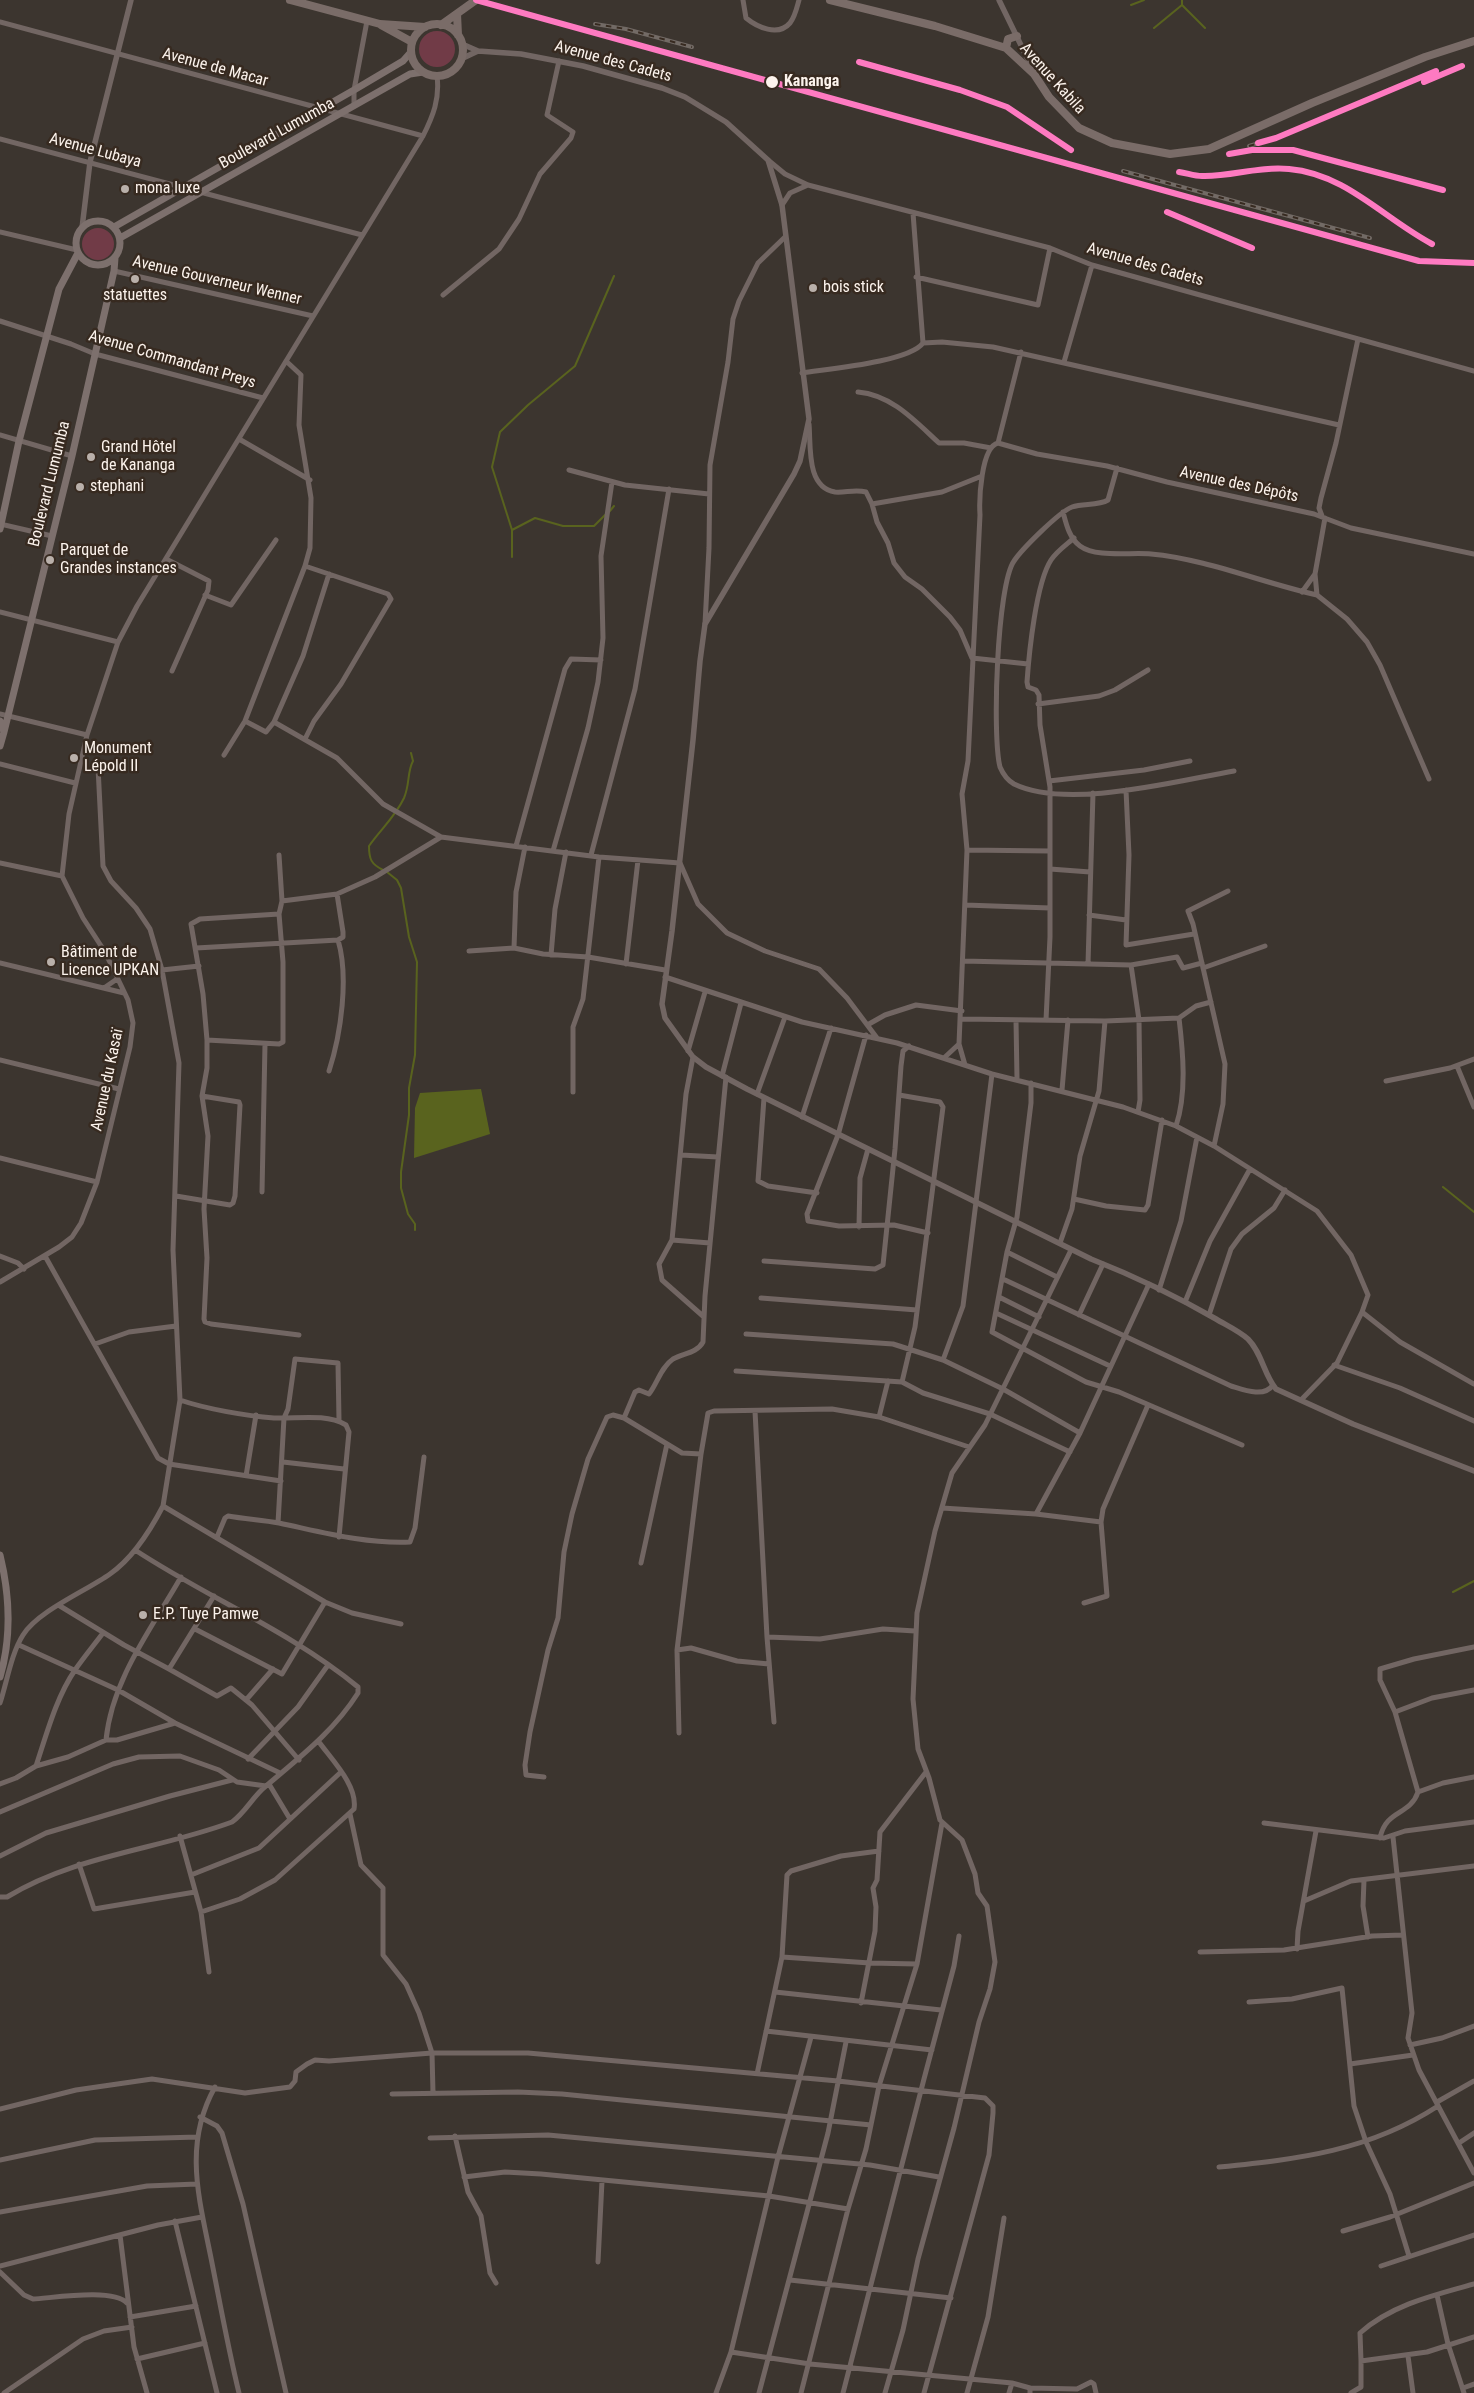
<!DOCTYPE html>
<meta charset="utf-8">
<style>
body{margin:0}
canvas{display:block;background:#3c352f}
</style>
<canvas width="1474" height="2393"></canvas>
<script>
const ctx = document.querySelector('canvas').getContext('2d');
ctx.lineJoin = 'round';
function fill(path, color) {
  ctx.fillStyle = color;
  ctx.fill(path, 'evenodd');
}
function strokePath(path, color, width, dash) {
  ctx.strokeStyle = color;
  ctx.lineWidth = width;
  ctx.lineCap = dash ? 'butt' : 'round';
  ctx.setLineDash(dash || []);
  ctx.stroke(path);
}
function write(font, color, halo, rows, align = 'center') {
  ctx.font = font + ' "Roboto Condensed",sans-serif';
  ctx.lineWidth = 5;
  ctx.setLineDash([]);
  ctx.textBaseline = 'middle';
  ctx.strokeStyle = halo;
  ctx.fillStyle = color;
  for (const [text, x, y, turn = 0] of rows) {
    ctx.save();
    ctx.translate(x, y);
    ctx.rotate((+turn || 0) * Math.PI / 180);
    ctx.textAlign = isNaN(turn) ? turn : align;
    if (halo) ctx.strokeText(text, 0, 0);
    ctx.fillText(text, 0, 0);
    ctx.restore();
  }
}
const green = new Path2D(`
 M419 49a18 18 0 1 1 36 0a18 18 0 1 1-36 0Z
 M82 244a16 16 0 1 1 32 0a16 16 0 1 1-32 0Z`);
const water = new Path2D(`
 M481 1089 490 1134 414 1158 415 1108 420 1093Z`);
const stream = new Path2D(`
 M1131 5 1144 0
 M1182 5 1205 28
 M1154 28 1182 5V0
 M609 512 614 506
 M512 530 535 518 563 526H594L605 515
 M512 557V530L492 467 500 432 528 405 575 366 614 276
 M383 870C371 864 369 859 369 846 381 829 395 817 404 798 410 784 407 772 413 761L411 753
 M387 872 397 880 401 888 409 937 417 962 415 1055 409 1088V1115L401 1172V1188L408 1214 415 1224V1230
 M1443 1187 1474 1212
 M1453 1592 1474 1581`);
const minor = new Path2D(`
 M743 0 746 18C757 27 778 37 790 23 795 17 797 7 799 0
 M0 22 423 136
 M354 106V90L367 21
 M0 139 362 235
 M768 160 785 174 808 185 1050 248 1092 265 1474 371
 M782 205 790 193 808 185
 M913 213 923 343
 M0 232 77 250
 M114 271 313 316
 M916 277 1038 305 1050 248
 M443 295 499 249 519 219 540 174 571 138 573 132 547 115 559 61
 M0 321 71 344 95 354 263 398
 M1064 362 1092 265
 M802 373C827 369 909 362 923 343L942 342 993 347 1339 425
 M858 392C892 395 915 421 939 443H964L991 448
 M809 424C811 446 806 487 835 492 845 493 855 489 866 492L872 504 877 522 888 543 894 563 905 577 922 589 950 617 960 630 972 658 1028 664
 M0 435 72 456
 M239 439 310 480
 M998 443 1037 454 1107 466 1167 482 1314 514 1351 528 1474 554
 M1117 468 1108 500C1098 506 1083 503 1072 507 1059 512 1022 549 1014 561 997 585 992 736 1000 767 1003 774 1007 780 1014 784 1067 810 1176 781 1234 771
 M569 470 625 485 709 494
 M872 504 942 492 982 476
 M1063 512C1066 523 1069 538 1080 546 1096 558 1131 552 1151 554 1206 559 1263 583 1317 595L1347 619 1367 642 1380 665 1429 779
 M1322 516 1319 508 1321 498 1336 443 1358 339
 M0 524 52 536
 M166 559 209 581 208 590 172 671
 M305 566 388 594 391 599 341 684 314 721 305 739
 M1315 574 1317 595
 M1302 592 1315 574 1325 518
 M205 595 231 605 276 540
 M0 612 118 642
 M705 624 709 548 710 465 728 362 733 319 739 301 758 263 785 237
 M1038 704 1099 696 1115 690 1148 670
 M0 714 87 735
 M245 721 266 732 274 722 337 758 383 804 441 837 599 857 680 863 698 904 727 933 765 951 819 969 847 998 877 1038
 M274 722 303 656 329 574
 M224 755 245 721 305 566 310 548 311 498 299 425 301 375 286 361
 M0 764 75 783
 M1049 781 1144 770 1190 761
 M1126 790 1129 855 1126 945 1194 934
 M516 846 565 669 571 659 601 660
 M967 850 1050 851
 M553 851 588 728 598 682 603 638 601 556 612 482
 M591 855 635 689 669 489
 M0 863 62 876
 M1050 869 1090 872
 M282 901 337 894 375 877 441 837
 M965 905 1050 908
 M279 914 200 919 191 924 203 994 207 1040V1068L202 1096 208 1136 204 1209 207 1258 204 1319 205 1322 211 1324 299 1335
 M1089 915 1126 920
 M196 948 338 940 343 937V932L337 894
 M514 948 516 892 525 847
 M469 951 514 948 543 954 588 957 665 970
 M551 955 555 909 566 852
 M963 961 1131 965 1177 957 1183 968 1202 963
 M0 963 124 993
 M626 964 638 860
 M1088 964 1093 793
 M1131 965 1139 1020 1140 1100 1138 1112
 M1203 968 1265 946
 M162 970 199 966
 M665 977 802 1022 897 1043 992 1074 1123 1107 1176 1126 1214 1146 1317 1211 1351 1255 1368 1295 1362 1312 1337 1363 1301 1400
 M104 988 117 979
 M962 1019 1105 1021 1179 1018 1196 1006 1211 1002
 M1016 1020 1017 1079
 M1046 1020 1050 937V787L1040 725 1039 695 1036 690 1028 687 1027 682C1029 653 1036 583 1051 560 1057 551 1066 545 1074 538
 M869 1024 885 1015 916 1005 962 1011
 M866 1035 838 1135 807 1214 808 1221 839 1226 894 1225 928 1233
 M207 1040 279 1044 283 1042V962L279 914 282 901 279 855
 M688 1051 705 992
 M693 1057 686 1094 672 1240 659 1264 662 1280 704 1317
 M945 1057 959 1044
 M0 1060 119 1089
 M965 1065 959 1044 967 850 962 794 968 761 980 515C979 500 981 447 998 443L1021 352
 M1457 1066 1474 1107
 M329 1071C341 1034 349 977 338 940
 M722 1076 741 1003
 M1386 1081 1450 1068 1474 1059
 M1031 1083V1103L1017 1217 1007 1252 992 1332 1086 1382 1119 1392 1242 1445
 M1062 1090 1068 1020
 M573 1092V1027L583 999 599 857
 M757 1094 785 1017
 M899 1095 940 1102 943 1107 915 1327 902 1382
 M764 1098 758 1181 768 1186 817 1193
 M802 1117 831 1028
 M1176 1126C1187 1093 1183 1052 1179 1018
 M1214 1146 1223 1104 1225 1064 1193 924 1188 911 1228 891
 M681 1155 718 1157
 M0 1158 97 1182
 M262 1192 265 1044
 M176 1196 230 1205 233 1203 235 1196 240 1105 239 1102 202 1096
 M1074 1199 1106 1206 1145 1210 1148 1205 1162 1120
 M859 1227 860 1178 868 1149
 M672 1240 710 1243
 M1060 1243 1072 1209 1080 1156 1099 1091 1105 1021
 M1007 1252 1057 1277
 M0 1256 18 1263 24 1269
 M45 1256 158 1458 169 1464 281 1481
 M764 1261 875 1269 883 1265 895 1149 901 1066 903 1051 909 1046
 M1003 1279 1231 1386C1244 1390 1264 1398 1273 1385
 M0 1282 59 1247 72 1237 81 1223 97 1182 130 1047 133 1023 128 1000 105 952 83 918 62 876 69 814 87 735 118 642 137 606 423 136C433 116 440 99 437 76
 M1159 1290 1181 1221 1197 1137
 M999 1297 1039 1317
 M761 1298 917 1310
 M1185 1302 1210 1241 1250 1169
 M1362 1312 1400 1342 1474 1384
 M996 1313 1110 1366
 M1079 1315 1103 1264
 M1209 1315 1231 1249 1242 1234 1274 1208 1285 1190
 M746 1334 893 1344 943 1360 1003 1389 1080 1433
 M95 1344 129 1332 176 1326
 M943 1360 963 1306 992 1074
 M1334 1365 1400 1388 1474 1421
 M736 1371 902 1382 923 1393 990 1414 1070 1452
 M180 1400C206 1409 247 1416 274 1418 297 1419 325 1413 346 1425L349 1432 339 1537
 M755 1411 767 1637 774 1722
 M879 1417 888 1381
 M624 1418 682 1453 701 1454
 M283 1462 344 1469
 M246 1476 256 1415
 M163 1506 325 1602 352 1613 401 1624
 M942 1508 1036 1514 1101 1522 1107 1596 1084 1603
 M1036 1514 1080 1433 1149 1284
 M1101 1522 1103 1509 1148 1405
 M278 1523 284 1418 288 1409 295 1359 338 1363 339 1420
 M217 1537 225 1518 228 1516C245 1519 262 1520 279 1523 322 1532 365 1544 410 1542L415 1528 424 1457
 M641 1563 667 1444
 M60 1606 124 1645 169 1669 214 1596
 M195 1629 282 1674 325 1602
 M767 1637 820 1639 883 1629 915 1631
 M19 1645 118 1690 175 1723 280 1773
 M677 1650 691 1648 737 1661 769 1664
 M169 1669 217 1696 231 1688 252 1705 299 1760
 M246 1700 273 1669
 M0 1703C7 1682 11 1654 23 1635 38 1611 86 1591 110 1574 133 1558 150 1531 163 1506L180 1400 173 1250 179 1063 162 970 150 929 136 908 111 881 103 866 98 767
 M1395 1712 1432 1698 1474 1690
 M679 1733 677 1650 701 1454 708 1413 714 1411 832 1409 879 1417 969 1447
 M106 1740C112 1679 152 1628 181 1577
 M248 1759 298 1707 328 1665
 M36 1766C47 1733 56 1698 75 1670 84 1657 94 1645 103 1633
 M544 1777 526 1775 525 1765 530 1732 548 1650 558 1618 564 1552 572 1514 588 1459 607 1417 613 1415 624 1418 635 1392 639 1390 649 1394C657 1384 661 1367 673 1359 684 1353 697 1353 703 1342L705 1296 726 1077
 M0 1784 16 1778 36 1766 68 1757 106 1740H117L175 1723
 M269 1784 290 1819
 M1418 1792 1443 1783 1474 1777
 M0 1812 113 1764 139 1757 180 1756 219 1770 237 1782 266 1786
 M350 1814 361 1865 383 1888V1955L406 1984 419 2013 432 2053 433 2093
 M1264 1823 1384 1838 1405 1831 1474 1822
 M180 1836 201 1912 209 1972
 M1393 1837 1412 2013 1408 2038 1419 2070 1474 2173
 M1380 1838C1386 1809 1410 1816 1418 1792L1395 1712 1380 1680V1669L1414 1659 1474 1647
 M0 1856 46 1833 170 1796 232 1780
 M79 1864 94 1909 195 1892
 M191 1875 259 1848 341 1772
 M1364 1880 1363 1906 1368 1937
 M0 1897H7C76 1855 157 1850 232 1822 246 1812 253 1796 266 1786 300 1757 334 1731 358 1693V1687C290 1631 208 1598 135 1550
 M1304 1901 1351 1881 1474 1866
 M201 1912 240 1899 275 1880 354 1809C358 1786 332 1760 319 1742
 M1297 1949 1298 1931 1316 1831
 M1200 1952 1284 1950 1372 1936 1403 1935
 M782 1957 870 1963 917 1964
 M775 1992 941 2010
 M1249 2002 1292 1999 1342 1988 1354 2106 1366 2142 1390 2194 1409 2256
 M861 2003 875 1931 876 1907 873 1888 877 1880 880 1832 926 1772
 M766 2031 932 2050
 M1410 2045 1442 2038 1474 2026
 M1350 2064 1413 2055
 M757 2074 782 1957 787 1875 791 1871 841 1856 879 1851
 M215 2087C183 2144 199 2198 211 2258 220 2303 228 2348 239 2393
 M392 2094 518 2092 562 2094 871 2125
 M1437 2102 1474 2081
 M0 2109 76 2090 152 2079 245 2093 290 2087 295 2081 296 2072 307 2064 315 2060 329 2061 432 2053H528L838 2081 985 2098 993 2106V2113L989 2155 924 2393
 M200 2117 217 2126 222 2133 243 2204 286 2393
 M455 2136 468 2192 481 2216 490 2273 496 2283
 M430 2138 548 2135 870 2165 939 2177
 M1459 2143 1474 2133
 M0 2160 95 2140 197 2137
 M1219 2167C1299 2159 1369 2151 1438 2106
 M464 2177 505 2172 541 2174 769 2196 848 2209
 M0 2212 147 2186 197 2184
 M175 2221 217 2393
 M1343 2231 1390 2217 1474 2183
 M120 2235 134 2347 147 2393
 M598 2262 602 2181
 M0 2266 158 2225 202 2217
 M1381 2266 1474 2235
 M0 2272 24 2295 33 2299C53 2298 113 2288 127 2303
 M790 2280 951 2298
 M1474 2284C1434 2295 1391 2305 1360 2333L1361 2361 1427 2352 1474 2337
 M1437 2295 1448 2344 1464 2393
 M130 2317 196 2306
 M731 2352 810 2364 1012 2383 1030 2388V2393
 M1408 2356 1413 2393
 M137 2359 205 2343
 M1030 2388 1077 2389 1091 2382 1094 2384 1096 2393
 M1463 2388 1474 2384
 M4 2393 83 2339 104 2331 132 2327
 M716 2393 731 2352 778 2157 811 2037
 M759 2393 828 2133 846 2042
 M801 2393 848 2209 866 2149 879 2086 917 1964 942 1823
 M843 2393C879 2250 916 2108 954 1966L959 1936
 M885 2393 903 2330 918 2259 954 2128 979 2022 990 1989 995 1962 987 1906 978 1893 975 1874 962 1840 940 1820 929 1778 918 1749 913 1699 917 1613 935 1531 952 1473 985 1425 1071 1250
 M967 2393 988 2317 1004 2218
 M1009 2393 1012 2383
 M1351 2393 1361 2387V2361`);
const tertiary = new Path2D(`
 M999 0 1034 72
 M462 44 478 51
 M461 59 478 51 521 54 583 66 662 88 685 97 726 122 768 160 782 205 809 419 800 461 794 474 705 624 700 661 693 740 672 931 662 1004 665 1018 693 1057 706 1067 747 1089 1091 1259C1134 1276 1176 1296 1216 1319 1226 1325 1239 1331 1248 1339 1262 1353 1264 1375 1276 1389L1353 1424 1474 1471
 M82 228 90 162 131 0`);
const secondary = new Path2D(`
 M76 243a22 22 0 1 1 44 0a22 22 0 1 1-44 0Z
 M114 227 354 90 403 61 411 52
 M120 238 410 74 423 72
 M0 529 19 441 59 289 78 253
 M0 721 4 732 0 746
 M4 732 72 456 114 271 115 258
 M0 1555C10 1596 12 1636 0 1677`);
const trunk = new Path2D(`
 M290 0 380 24 425 27
 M830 0 935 26 1006 48 1034 74 1049 97 1079 128 1112 143 1170 154 1209 149 1312 103 1425 57 1474 41
 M457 14 458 35
 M411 50a26 26 0 1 1 52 0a26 26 0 1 1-52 0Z
 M381 25 412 42
 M441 25 476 0
 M1006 48 1008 39 1017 36`);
const rail = new Path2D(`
 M595 24 626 29 692 47
 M859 62 960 90 1007 107 1071 150
 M1432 78 1462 66
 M1249 146 1276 138 1436 71
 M1229 154 1252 150H1293L1443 190
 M1123 171 1370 238
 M1179 172C1187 173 1194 176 1202 176 1231 177 1258 166 1289 169 1346 174 1383 218 1432 244
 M1167 212 1252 248`);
const rail1 = new Path2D(`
 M476 0 1419 261 1474 263
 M859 62 960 90 1007 107 1071 150
 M1424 82 1462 66
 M1258 143 1276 138 1436 71
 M1229 154 1252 150H1293L1443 190
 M1179 172C1187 173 1194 176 1202 176 1231 177 1258 166 1289 169 1346 174 1383 218 1432 244
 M1167 212 1252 248`);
const markers = [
 [772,82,7,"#fcf3ec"],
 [125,189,5,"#b9b0aa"],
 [135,279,5,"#b9b0aa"],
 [813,288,5,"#b9b0aa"],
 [91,457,5,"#b9b0aa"],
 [80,487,5,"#b9b0aa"],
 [50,560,5,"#b9b0aa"],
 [74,758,5,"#b9b0aa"],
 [51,962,5,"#b9b0aa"],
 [143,1615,5,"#b9b0aa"]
];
const streetNames = [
 ["Avenue des Cadets",613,62,15],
 ["Avenue de Macar",215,68,15],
 ["Avenue Kabila",1052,79,48],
 ["Boulevard Lumumba",277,134,-29],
 ["Avenue Lubaya",95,151,15],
 ["Avenue des Cadets",1145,265,16],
 ["Avenue Gouverneur Wenner",217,281,13],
 ["Avenue Commandant Preys",172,360,16],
 ["Boulevard Lumumba",50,484,-76],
 ["Avenue des Dépôts",1239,485,12],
 ["Avenue du Kasaï",108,1080,-78]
];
const stopNames = [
 ["Kananga",784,82]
];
const poiNames = [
 ["mona luxe",135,189],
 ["bois stick",823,288],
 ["statuettes",135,296,"center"],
 ["Grand Hôtel",101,448],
 ["de Kananga",101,466],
 ["stephani",90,487],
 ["Parquet de",60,551],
 ["Grandes instances",60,569],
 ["Monument",84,749],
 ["Lépold II",84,767],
 ["Bâtiment de",61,953],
 ["Licence UPKAN",61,971],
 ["E.P. Tuye Pamwe",153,1615]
];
fill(green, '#713b47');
fill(water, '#59631e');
strokePath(stream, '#59631e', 2);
strokePath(minor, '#726663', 5);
strokePath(tertiary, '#726663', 5.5);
strokePath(secondary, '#7d706d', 7);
strokePath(trunk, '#7a6c68', 8);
strokePath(rail, '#726a65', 4);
strokePath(rail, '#372a20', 2, [5.5]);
strokePath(rail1, '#fe7ac1', 6);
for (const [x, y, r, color] of markers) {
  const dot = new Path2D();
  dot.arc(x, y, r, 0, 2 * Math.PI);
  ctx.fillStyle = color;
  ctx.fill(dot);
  strokePath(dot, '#372a20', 2);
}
write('16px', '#fcf3ec', '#372a20', streetNames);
write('bold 16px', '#fcf3ec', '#372a20', stopNames, 'left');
write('16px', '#fcf3ec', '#372a20', poiNames, 'left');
</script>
